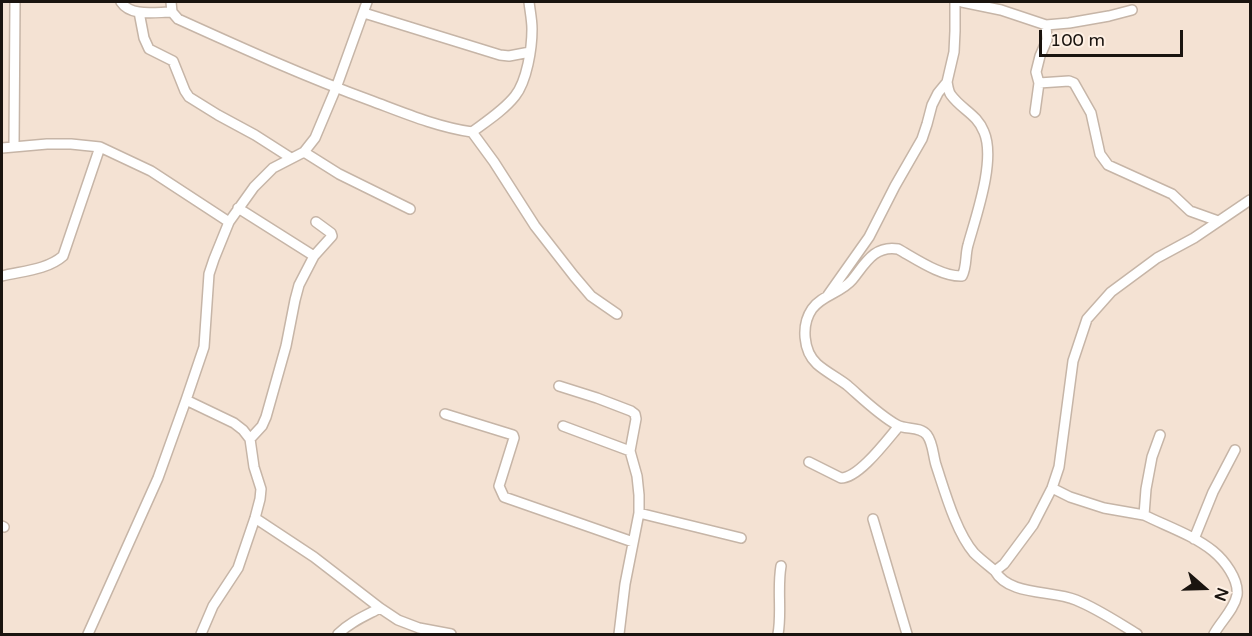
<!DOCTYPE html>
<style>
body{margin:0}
#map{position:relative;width:1252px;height:636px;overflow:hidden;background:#f4e2d3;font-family:"Varela Round",sans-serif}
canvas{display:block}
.frame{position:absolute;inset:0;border:3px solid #1a140f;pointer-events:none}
.north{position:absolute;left:1174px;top:558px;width:60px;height:60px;-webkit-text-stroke:4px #fef0e4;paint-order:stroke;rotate:110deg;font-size:16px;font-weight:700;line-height:24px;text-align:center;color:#1a140f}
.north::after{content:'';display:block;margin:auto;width:21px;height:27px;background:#1a140f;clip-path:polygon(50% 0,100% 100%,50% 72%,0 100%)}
.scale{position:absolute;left:1039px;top:30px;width:144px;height:27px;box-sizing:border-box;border:3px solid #1a140f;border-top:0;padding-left:8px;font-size:18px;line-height:21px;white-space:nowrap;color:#1a140f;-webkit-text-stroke:4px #fef0e4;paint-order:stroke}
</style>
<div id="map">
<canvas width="1252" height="636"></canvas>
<div class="frame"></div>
<div class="north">N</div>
<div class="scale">100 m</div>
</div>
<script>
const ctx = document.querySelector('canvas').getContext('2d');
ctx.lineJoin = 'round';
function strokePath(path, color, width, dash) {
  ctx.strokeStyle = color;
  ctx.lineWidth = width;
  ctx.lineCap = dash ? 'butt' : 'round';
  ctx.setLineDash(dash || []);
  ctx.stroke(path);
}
const minor = new Path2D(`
 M121 2C131 17 155 12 172 12
 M171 2 172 12 178 19C242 48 306 77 372 101 404 113 437 127 472 132 487 121 504 110 515 96 527 81 532 48 532 29 532 20 530 11 529 2
 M962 2 1001 10 1046 25 1069 23 1109 16 1132 10
 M139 12 144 38 149 49 173 61 185 91 189 97 218 115 255 135 291 158
 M364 13 500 55 509 56 530 52
 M947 82C948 86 948 91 951 95 962 110 977 114 984 132 996 160 976 216 968 245 965 255 967 267 962 276 942 277 916 259 898 249 874 245 865 264 852 280 841 293 822 295 812 309 801 325 803 351 817 364 826 372 838 378 847 385 863 399 879 415 897 425 906 430 920 426 927 435 933 443 933 455 936 465 945 492 956 532 974 553 980 559 988 565 995 571
 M1039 83 1069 81 1074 83 1091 113 1100 154 1108 165 1172 194 1190 211 1218 221
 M1035 112 1039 83 1036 72 1040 56 1047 40 1046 25
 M472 132 494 162 535 226 574 276 591 296 617 314
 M14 146 15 2
 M2 148 47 144H71L100 147 151 171 229 222
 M304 152 339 174 410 209
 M238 208 314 256
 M2 276C22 271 47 270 63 256L100 147
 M828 295 869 237 895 186 922 139 927 124 932 105 938 93 947 82 954 52 955 31V2
 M559 386 597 398 631 411 635 414 636 419 630 451 637 476 639 495V513L625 584 619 634
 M186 400 234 423 243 430 250 439 254 467 261 489 260 499 255 518 238 568 213 606 201 634
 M445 414 513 435 514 438 499 486 504 497 633 542
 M563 426 630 451
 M1160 435 1152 457 1146 489 1144 515C1166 526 1193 535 1213 551 1224 560 1239 579 1237 595 1234 610 1221 621 1214 634
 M250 439 262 426 266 417 286 346 295 300 299 285 314 256 332 236 331 233 316 222
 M809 462 841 478C859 478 887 440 899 426
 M1052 488 1070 497 1104 508 1144 515
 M639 513 741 538
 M255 518 314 557 380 608 398 620 419 628 451 634
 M873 519 907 634
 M2 526 4 527
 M1194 539 1213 492 1235 450
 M88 634 158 478 186 400 204 347 209 274 214 259 229 222 254 187 273 168 304 152 315 138 336 88 367 2
 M338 634C350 622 365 616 380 608
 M778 634C782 612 777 589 781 566
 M1137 634C1117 622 1098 609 1076 600 1052 590 1009 596 995 571L1004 564 1033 525 1052 488 1059 467 1073 361 1087 319 1111 292 1157 258 1194 238 1250 200`);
strokePath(minor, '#c6b5a7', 12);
strokePath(minor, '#fff', 9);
</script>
